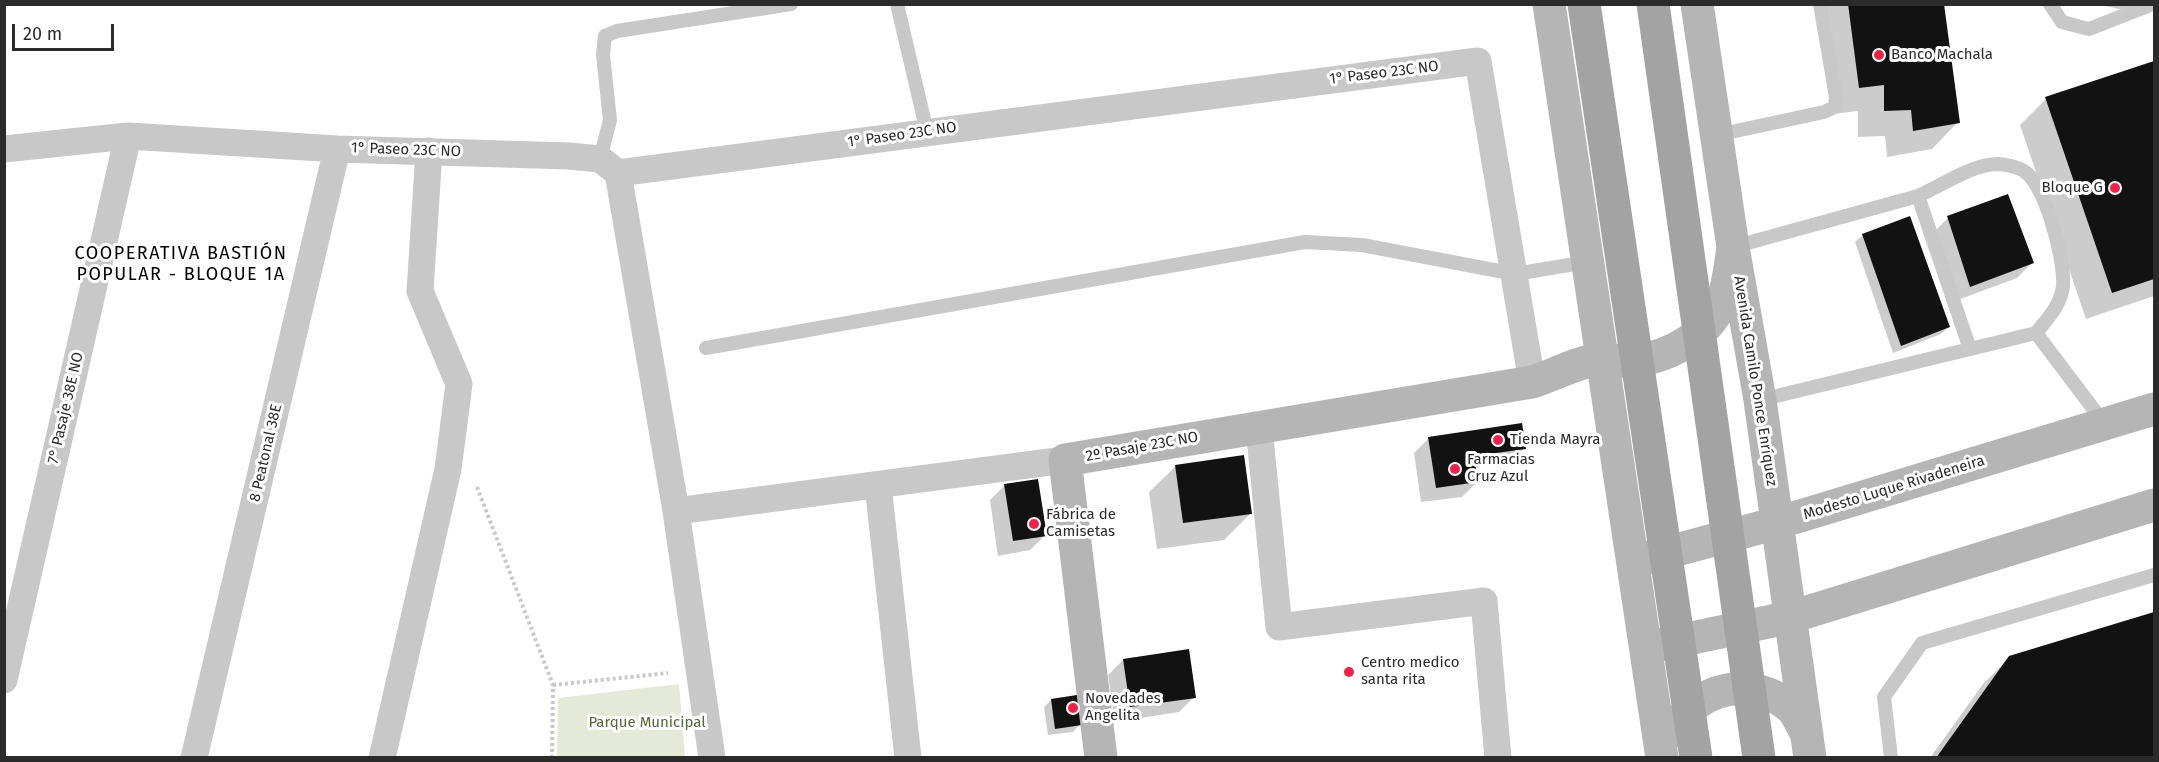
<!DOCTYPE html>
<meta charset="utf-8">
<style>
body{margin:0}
#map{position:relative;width:2159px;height:762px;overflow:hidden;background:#fff;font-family:"Fira Sans",sans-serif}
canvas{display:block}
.frame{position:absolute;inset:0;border:6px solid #2b2b2b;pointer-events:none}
.scale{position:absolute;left:12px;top:24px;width:102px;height:27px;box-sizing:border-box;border:3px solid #2b2b2b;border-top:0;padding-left:8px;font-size:18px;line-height:21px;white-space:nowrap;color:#2b2b2b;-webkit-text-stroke:4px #fff;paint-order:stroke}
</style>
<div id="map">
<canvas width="2159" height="762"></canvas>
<div class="frame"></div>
<div class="scale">20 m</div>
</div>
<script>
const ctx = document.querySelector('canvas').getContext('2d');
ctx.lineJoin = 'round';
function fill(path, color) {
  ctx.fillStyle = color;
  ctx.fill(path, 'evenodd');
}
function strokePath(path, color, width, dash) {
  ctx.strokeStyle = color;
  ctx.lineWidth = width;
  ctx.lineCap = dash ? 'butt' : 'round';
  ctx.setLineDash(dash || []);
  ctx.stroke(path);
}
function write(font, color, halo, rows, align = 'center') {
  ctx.font = font + ' "Fira Sans",sans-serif';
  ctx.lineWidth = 6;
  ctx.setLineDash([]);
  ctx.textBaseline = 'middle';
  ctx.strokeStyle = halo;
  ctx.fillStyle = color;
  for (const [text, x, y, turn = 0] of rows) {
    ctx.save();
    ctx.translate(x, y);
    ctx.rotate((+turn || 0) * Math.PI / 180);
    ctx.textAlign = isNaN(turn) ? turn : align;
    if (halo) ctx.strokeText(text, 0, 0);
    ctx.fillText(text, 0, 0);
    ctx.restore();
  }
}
const green = new Path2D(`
 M679 684 685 757H557L558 698Z`);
const shadow = new Path2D(`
 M1818 4H1942L1958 122 1932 149 1887 157 1885 136 1858 137V111L1833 114Z
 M2094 4H2139L2125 10Z
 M2154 62V296L2086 319 2020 125 2046 99Z
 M1948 218 2032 263 2017 278 1955 301 1933 233Z
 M1863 235 1948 327 1941 334 1893 353 1855 242Z
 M1429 438 1524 448 1509 463 1475 468 1477 482 1462 497 1421 502 1414 453Z
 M1176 466 1250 514 1224 540 1157 549 1149 492Z
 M1005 485 1045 535 1030 550 998 556 990 500Z
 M2154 613V758H1930L1983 684 2010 657Z
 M1123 660 1194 697 1179 712 1115 722 1108 675Z
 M1051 700 1080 724 1073 732 1048 735 1044 707Z`);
const building = new Path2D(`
 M1848 4H1944L1960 123 1913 131 1911 110 1884 111V85L1859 88Z
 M2154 61V279L2112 293 2045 97Z
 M2008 194 2034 263 1970 287 1947 216Z
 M1910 216 1950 327 1901 346 1862 234Z
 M1522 423 1526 449 1474 456 1478 482 1436 488 1428 437Z
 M1244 455 1252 514 1183 523 1175 465Z
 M1038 479 1047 536 1013 541 1004 484Z
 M2154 612V758H1936L2009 656Z
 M1189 649 1196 698 1130 707 1123 659Z
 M1077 695 1082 725 1055 729 1051 699Z`);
const path = new Path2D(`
 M477 487 553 685 552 758
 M553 685 668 673`);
const lane = new Path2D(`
 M897 4 927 132
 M2050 4 2062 22 2089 29 2153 4
 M1717 135 1824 112 1835 107 1836 97 1820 4
 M600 159 610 120 603 55 605 36 617 31 791 4
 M1918 196 1970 349
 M1733 247 1918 196C1943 185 1970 165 1997 164 2004 164 2018 167 2024 171 2046 185 2065 261 2063 286 2061 305 2048 318 2036 333
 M706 348 1305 242 1362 245 1515 274 1587 262
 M1760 400 2036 333 2104 423
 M1891 758 1884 697 1922 643 2154 575`);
const street = new Path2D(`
 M4 149 128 136 337 149 569 156 600 159 618 173 1478 61 1532 382
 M618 173 676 511 712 758
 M1259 428 1279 627 1484 601 1498 758
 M878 485 908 758
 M676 511 1065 460
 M4 680 128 136
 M194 758 337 149
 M382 758 448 469 459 384 420 291 429 151`);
const secondary = new Path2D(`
 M1549 4 1662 758
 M1697 4 1733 247 1760 400 1810 758
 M1639 560 1777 523 2154 409
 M1650 647 1791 617 2154 505
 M1675 731C1695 686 1753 675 1790 707 1797 713 1802 726 1807 735
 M1101 758 1065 460 1532 382C1554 375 1579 361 1602 359 1611 357 1620 363 1630 362 1671 357 1712 335 1725 293 1729 278 1731 262 1733 247`);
const primaryBridge = new Path2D(`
 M1584 4 1696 758
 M1653 4 1759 758`);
const markers = [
 [1879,55,6,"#ed234b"],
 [2115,188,6,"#ed234b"],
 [1498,440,6,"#ed234b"],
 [1455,469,6,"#ed234b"],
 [1034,524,6,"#ed234b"],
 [1349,672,6,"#ed234b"],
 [1073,708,6,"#ed234b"]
];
const poiNames = [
 ["Banco Machala",1891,55],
 ["Bloque G",2103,188,"right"],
 ["Tienda Mayra",1510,440],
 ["Farmacias",1467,460],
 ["Cruz Azul",1467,477],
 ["Fábrica de",1046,515],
 ["Camisetas",1046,532],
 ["Centro medico",1361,663],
 ["santa rita",1361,680],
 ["Novedades",1085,699],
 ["Angelita",1085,716]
];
const streetNames = [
 ["1° Paseo 23C NO",1384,73,-7],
 ["1° Paseo 23C NO",902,135,-8],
 ["1° Paseo 23C NO",406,150,2],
 ["Avenida Camilo Ponce Enríquez",1755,381,81],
 ["7° Pasaje 38E NO",66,408,-77],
 ["2º Pasaje 23C NO",1142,447,-10],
 ["8 Peatonal 38E",266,453,-77],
 ["Modesto Luque Rivadeneira",1894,488,-17]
];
const parkNames = [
 ["Parque Municipal",647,723]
];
const quarterNames = [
 ["COOPERATIVA BASTIÓN",181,254],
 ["POPULAR - BLOQUE 1A",181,275]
];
fill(green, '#e4ead7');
fill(shadow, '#0003');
fill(building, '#121212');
strokePath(path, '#c8c8c8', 4, [3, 3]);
strokePath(lane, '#c8c8c8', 14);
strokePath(street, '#c8c8c8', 27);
strokePath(secondary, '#b5b5b5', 33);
strokePath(primaryBridge, '#a3a3a3', 33);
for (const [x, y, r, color] of markers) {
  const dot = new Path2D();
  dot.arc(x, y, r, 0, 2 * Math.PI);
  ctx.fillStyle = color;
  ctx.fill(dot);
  strokePath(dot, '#fff', 2);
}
write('15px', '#2b2b2b', '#fff', poiNames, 'left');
write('15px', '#2b2b2b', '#fff', streetNames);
write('15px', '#556837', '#fff', parkNames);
ctx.letterSpacing = '1.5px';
write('18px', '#000', '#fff', quarterNames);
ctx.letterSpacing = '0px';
</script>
